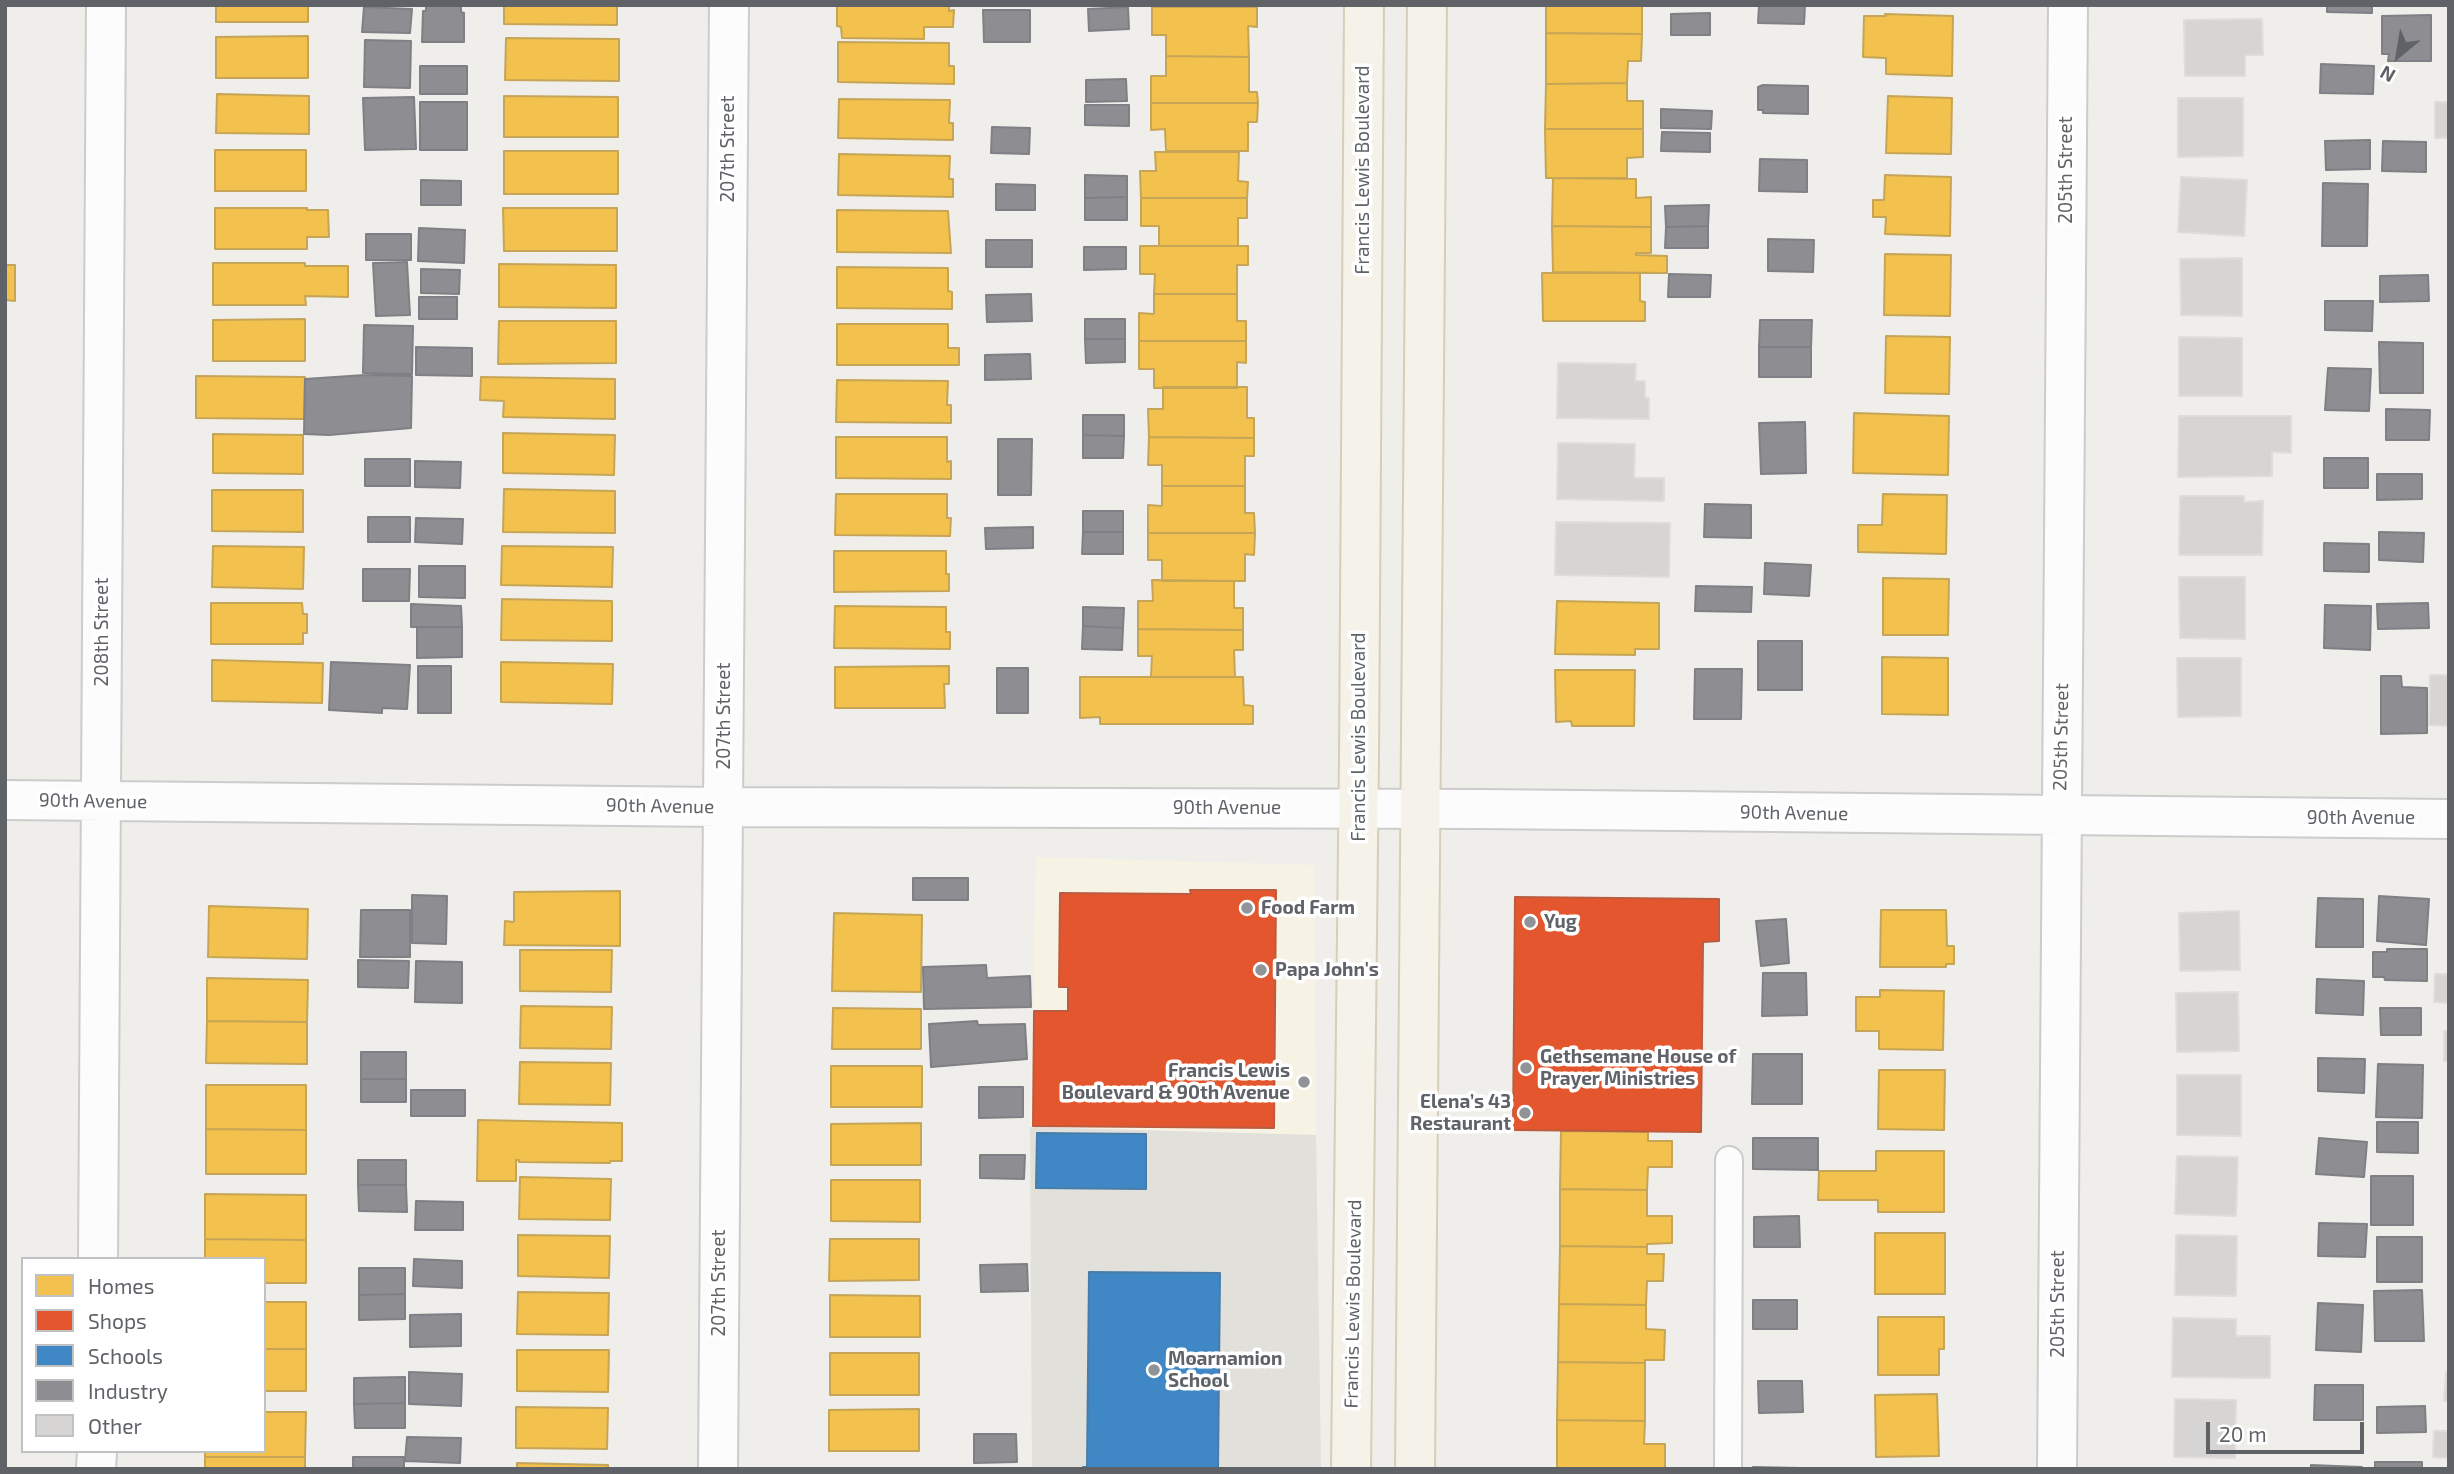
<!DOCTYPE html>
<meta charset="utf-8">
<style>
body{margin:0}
#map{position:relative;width:2454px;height:1474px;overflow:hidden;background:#efeeea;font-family:"Exo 2",sans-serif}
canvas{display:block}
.frame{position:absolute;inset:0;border:7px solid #5f6368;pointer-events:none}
.legend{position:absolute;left:21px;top:1257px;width:245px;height:196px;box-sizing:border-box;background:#fff;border:2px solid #bfc1c3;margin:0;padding:9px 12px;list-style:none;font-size:21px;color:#5f6368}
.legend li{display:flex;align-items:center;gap:14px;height:35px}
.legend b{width:35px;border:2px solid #bfc1c3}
.north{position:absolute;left:2363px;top:21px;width:70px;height:70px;-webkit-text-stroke:5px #fff;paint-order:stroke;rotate:210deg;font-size:19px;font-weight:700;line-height:28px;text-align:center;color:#5f6368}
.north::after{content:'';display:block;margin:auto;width:24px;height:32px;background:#5f6368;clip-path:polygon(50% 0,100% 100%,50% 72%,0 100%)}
.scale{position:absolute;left:2206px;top:1422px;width:158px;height:32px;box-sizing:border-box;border:4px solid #5f6368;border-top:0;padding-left:9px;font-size:21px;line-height:24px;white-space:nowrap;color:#5f6368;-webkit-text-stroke:5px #fff;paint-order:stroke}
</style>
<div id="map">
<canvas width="2454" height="1474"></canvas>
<div class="frame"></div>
<ul class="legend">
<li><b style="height:19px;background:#f2c14e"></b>Homes</li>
<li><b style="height:19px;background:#e4572e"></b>Shops</li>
<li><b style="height:19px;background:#3f88c5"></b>Schools</li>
<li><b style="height:19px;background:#8d8d92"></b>Industry</li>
<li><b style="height:19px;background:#d6d5d3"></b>Other</li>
</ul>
<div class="north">N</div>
<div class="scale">20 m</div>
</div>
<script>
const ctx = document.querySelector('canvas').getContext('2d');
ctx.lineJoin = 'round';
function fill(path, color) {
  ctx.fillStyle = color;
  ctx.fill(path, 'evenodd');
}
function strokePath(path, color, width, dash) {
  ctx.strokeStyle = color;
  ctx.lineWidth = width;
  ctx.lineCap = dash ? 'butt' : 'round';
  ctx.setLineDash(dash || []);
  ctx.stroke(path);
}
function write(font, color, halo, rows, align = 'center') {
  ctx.font = font + ' "Exo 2",sans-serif';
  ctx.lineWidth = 7;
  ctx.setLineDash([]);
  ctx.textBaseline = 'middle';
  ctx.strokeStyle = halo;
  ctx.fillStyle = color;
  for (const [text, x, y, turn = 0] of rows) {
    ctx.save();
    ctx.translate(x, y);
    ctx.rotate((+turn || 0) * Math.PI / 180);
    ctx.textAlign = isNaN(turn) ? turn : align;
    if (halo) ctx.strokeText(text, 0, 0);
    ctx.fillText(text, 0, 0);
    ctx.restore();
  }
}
const commercial = new Path2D(`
 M1036 857 1314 865 1316 1135 1030 1127Z`);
const education = new Path2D(`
 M1030 1127 1316 1135 1321 1469H1032Z`);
const homes = new Path2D(`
 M216 5H308V22H216Z
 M504 5H617V25L504 24Z
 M837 5H949V11L954 10 953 27H924V39L842 38 841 27 837 26Z
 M1156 5H1238V7H1156Z
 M1546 5H1642V34L1546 33Z
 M1152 7H1257V27L1248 26 1249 57 1166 56V35H1152Z
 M1885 14 1953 16 1952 76 1886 74V58L1863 57 1864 16H1886Z
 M1546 33 1642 34 1641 61H1628L1627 83 1546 84Z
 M308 36V78H216V37Z
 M506 38 619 39V81L505 80Z
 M838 42 949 43V66H954V84L838 82Z
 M1166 56 1249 57V92H1257L1258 103H1151V76H1166Z
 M1627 83V101H1643V129H1545L1546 84Z
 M217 94 309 96V134L216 133Z
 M504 96 618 97V137H504Z
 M1888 96 1952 98 1951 154 1886 153Z
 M839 99 950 100 949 123H953V140L838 138Z
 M1151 103H1258L1257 122H1248V151H1166L1165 129 1151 130Z
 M1545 129H1643V157L1627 158V178H1546Z
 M215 150H306V191H215Z
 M504 151H618V194H504Z
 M1155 152H1239L1238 181 1248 182 1247 198H1141L1140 171H1156Z
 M839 154 950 156 949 179H953V197L838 195Z
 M1885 175 1951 177 1950 236 1885 234 1886 217H1873V200H1884Z
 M1553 178 1636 179V198L1651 197V227L1552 226Z
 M1141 198H1247V218H1238V246H1159V226H1141Z
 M215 208H307V210H328L329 237H307V249H215Z
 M503 208H617V251H504Z
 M837 210 948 211 951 253 837 252Z
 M1552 226 1651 227V253H1636V255L1667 256V273L1553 272Z
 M1140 246H1248V265H1237V294H1154L1155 274H1140Z
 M1885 254 1951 255 1950 316 1884 315Z
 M213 263H305V266H348V297L305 296 306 305H213Z
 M499 264 616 265V308L499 307Z
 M5 265H15V301L5 300Z
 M837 267 948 268V291L952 292V309L837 308Z
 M1542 273H1640V301L1645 302V321H1543Z
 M1154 294H1237V321H1246V341H1139V313L1154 314Z
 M305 319V361H213V320Z
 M499 321H616V363L498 364Z
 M837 324H948V348H959V365H837Z
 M1886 336 1950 337 1949 394 1885 393Z
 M1139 341H1246V363L1237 362V388H1154V369H1139Z
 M196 376 305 377 304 419 196 418Z
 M481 377 615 379V419L503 417 504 401 480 400Z
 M837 380 948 381 947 405H951V423L836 422Z
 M1163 387H1247V418H1254V438L1149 437 1148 409H1163Z
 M1854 413 1949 416 1948 475 1853 473Z
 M503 433 615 435 614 475 503 473Z
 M213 434 303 435V474L213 473Z
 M836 437H947V462L951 461V479L836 478Z
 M1149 437 1254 438V456H1245V486H1162V465H1148Z
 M1162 486H1245V513H1254L1255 533H1148V505L1162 506Z
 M504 489 615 491V533L503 532Z
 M212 490H303V532L212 531Z
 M836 494H947V518H951L950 536 835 535Z
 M1883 494 1947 495 1946 554 1858 552V525H1882Z
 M1148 533H1255L1254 555 1245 554V581H1162V560H1148Z
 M213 546 304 547 303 589 212 587Z
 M502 546 613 547 612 587 501 585Z
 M834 551H946V574H949V591L834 592Z
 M1883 578 1949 579 1948 635H1883Z
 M1152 580 1234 581V608H1243V630L1138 629V601H1153Z
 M502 599 612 601V641L501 640Z
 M1557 601 1659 603V649H1635V655L1555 654Z
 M211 603H302L303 614H307V633H303V644H211Z
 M835 606 946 607V632H950V649L834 648Z
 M1138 629 1243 630V650H1234L1235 677H1151L1152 656H1138Z
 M1882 657 1948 658V715L1882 714Z
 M212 660 323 663 322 703 212 701Z
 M501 662 613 664 612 704 501 702Z
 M949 666V684H944L945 708H835V667Z
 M1555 670H1635L1634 726H1572L1571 721 1556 722Z
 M1080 677H1243L1244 705 1253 706V724H1100V717L1080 718Z
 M620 891V946L504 945 505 921 514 922V892Z
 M209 906 308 909 307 959 208 957Z
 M1881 910H1946L1947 946H1954V964H1946V967H1880Z
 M834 913 922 915 921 992 832 991Z
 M520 950H612L611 992 520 991Z
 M207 978 308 980 307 1022 207 1021Z
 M1880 990 1944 991 1943 1050 1879 1049V1031H1856V997H1880Z
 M521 1006 612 1007 611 1049 520 1048Z
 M833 1008 921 1009V1049H832Z
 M207 1021 307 1022V1064L206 1063Z
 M520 1062 611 1063 610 1105 519 1104Z
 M831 1066H922V1107H831Z
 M1879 1070H1945L1944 1130 1878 1129Z
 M206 1085H306V1130L206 1129Z
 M478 1120 622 1123V1161H610V1163L519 1162V1160H516V1181H477Z
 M921 1123V1165H831V1124Z
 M206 1129 306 1130V1174H206Z
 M1561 1131 1648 1132V1141H1672V1167H1648L1647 1190 1560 1189Z
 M1876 1151H1944V1212H1878V1200H1818L1819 1171H1876Z
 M520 1177 611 1179 610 1220 519 1219Z
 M831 1180H920V1222L831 1221Z
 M1560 1189 1647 1190V1216H1672V1243L1647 1244V1247L1560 1246Z
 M205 1194 306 1195V1240L205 1239Z
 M1875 1233H1945V1294H1875Z
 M518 1235 610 1236 609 1278 518 1276Z
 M205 1239 306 1240V1283H264V1259H205Z
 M830 1239H919V1280L829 1281Z
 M1560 1246 1647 1247V1254H1664L1663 1281H1647L1646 1305 1559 1304Z
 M518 1292 609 1293 608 1335 517 1334Z
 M830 1295 920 1296V1337H830Z
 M264 1302H306V1349H264Z
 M1559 1304 1646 1305V1329L1665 1330 1664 1360H1645V1363L1558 1362Z
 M1878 1317H1944V1349H1939V1375H1878Z
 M264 1349H306V1391H264Z
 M517 1350H609L608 1392 517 1391Z
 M830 1353H919V1395H830Z
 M1558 1362 1645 1363V1421L1557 1420Z
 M1937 1394 1939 1456 1876 1457 1875 1395Z
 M516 1407 608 1408 607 1449 516 1448Z
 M919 1409V1451H829V1410Z
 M264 1412H306L305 1457H205V1451H264Z
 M1557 1420 1645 1421 1644 1444H1665V1469H1557Z
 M205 1457H305V1469H205Z
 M517 1463 608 1465V1469H517Z`);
const shops = new Path2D(`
 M1190 890H1276L1274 1128 1033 1126 1034 1011H1068V987H1059L1060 893 1191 894Z
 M1515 897 1719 899V941L1703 942 1701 1132 1513 1130Z`);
const schools = new Path2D(`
 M1037 1133 1146 1134V1189L1036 1188Z
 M1089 1272 1220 1273 1218 1469H1083V1467H1087Z`);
const industry = new Path2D(`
 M426 5H461V12L464 13V42H422L423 11H426Z
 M1759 5H1805L1804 24 1758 23Z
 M2327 5H2372V13L2327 12Z
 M364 7 412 9 410 33 362 32Z
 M1128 7 1129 29 1089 31 1088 9Z
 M983 10H1030V42H984Z
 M1710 13V35H1671V14Z
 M2431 15V61H2388L2389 54H2382V16Z
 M365 40 411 41 410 88 364 87Z
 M2321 64 2374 66 2373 94 2320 93Z
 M420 66H467V94H420Z
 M1126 79 1127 101 1086 102V80Z
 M1763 85 1808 86V114L1763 113V110H1758V87Z
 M414 97 416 149 365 150 363 98Z
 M420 102H467V150H420Z
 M1085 105H1129V126L1085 125Z
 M1661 109 1712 111 1711 129 1661 128Z
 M992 127 1030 128 1029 154 991 153Z
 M1662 132 1710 133V152L1661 151Z
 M2370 140V169L2326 170 2325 141Z
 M2383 141 2426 142V172L2382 171Z
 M1760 159 1807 160V192L1759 191Z
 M1085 175 1127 176V197L1085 198Z
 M421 180 461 181V205H421Z
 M2323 183 2368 184 2367 246H2322Z
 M996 184 1035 185V210H996Z
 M1127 197V220H1085V198Z
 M1709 205 1708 226 1666 227 1665 206Z
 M1708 226V248H1665L1666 227Z
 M419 228 465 230 464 263 418 261Z
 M366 234H411V260H366Z
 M1768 239 1814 240 1813 272 1768 271Z
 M986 240H1032V267H986Z
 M1084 247H1126V269L1084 270Z
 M407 262 410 315 376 316 373 263Z
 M421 269 460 270 459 294 421 293Z
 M1669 274 1711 275 1710 297H1668Z
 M2428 275 2429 301 2380 302V276Z
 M1031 294 1032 321 987 322 986 295Z
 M419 297H457V319H419Z
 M2325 301H2373L2372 331 2325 330Z
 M1085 319H1125V339H1085Z
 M1760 320H1812L1811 347H1759Z
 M364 325 413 326 412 374 363 373Z
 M1085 339H1125V362L1086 363Z
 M2379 342 2423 343V393H2380Z
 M416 347 472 348V376L416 375Z
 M1759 347H1811V377H1759Z
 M1030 354 1031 379 985 380V355Z
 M2328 368 2371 369 2369 411 2325 410Z
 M365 375 412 376 411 428 329 435 304 434 305 379Z
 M2386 409 2430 410 2429 440H2386Z
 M1083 415H1124V436L1083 435Z
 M1805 422 1806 473 1761 474 1759 423Z
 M1083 435 1124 436 1123 458H1083Z
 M998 439H1032L1031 495H998Z
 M2324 458H2368V488H2324Z
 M365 459H410V486H365Z
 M415 461 461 462 460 488 415 487Z
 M2377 474H2422V499L2377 500Z
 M1705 504 1751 505V538L1704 537Z
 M1083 511H1123V532H1083Z
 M368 517H410V542H368Z
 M416 518 463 519 462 544 415 542Z
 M1033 527V548L986 549 985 528Z
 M1083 532H1123V554H1082Z
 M2379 532 2424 533 2423 562 2379 560Z
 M2324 543 2369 544V572L2324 571Z
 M1765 563 1811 565 1809 596 1764 594Z
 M419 566H465V598L419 597Z
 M363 569H410L409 601H363Z
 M1696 586 1752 587 1751 612 1695 611Z
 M2428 603 2429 628 2378 629 2377 604Z
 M411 604 461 606 462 627H411Z
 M2325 605 2371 606 2370 650 2324 648Z
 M1083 607 1124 608 1123 628 1083 626Z
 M1083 626 1123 628 1122 650 1082 649Z
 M417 627H462V657L417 658Z
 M1758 641H1802V690H1758Z
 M331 662 410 665 407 709 382 708V713L329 710Z
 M418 666H451V713H418Z
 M997 668H1028V713H997Z
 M1695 669H1742L1741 719H1694Z
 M2381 676H2401L2402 687 2427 688V733L2381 734Z
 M913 878H968V900H913Z
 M412 895 447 896 446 944 412 943Z
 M2379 896 2429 899 2426 945 2377 941Z
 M2318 898 2363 899V947H2316Z
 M361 910H410V957H360Z
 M1786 919 1789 963 1761 966 1756 921Z
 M2387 949H2427V981L2385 980 2384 977H2373V952H2387Z
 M358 960 409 961 408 988 358 987Z
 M416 961 462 962V1003L415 1002Z
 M986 965 987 978 1030 976 1031 1007 924 1009 923 967Z
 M1763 973H1806L1807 1015 1762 1016Z
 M2317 979 2364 981 2363 1015 2316 1013Z
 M2380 1008H2421V1035H2381Z
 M977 1021 978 1025 1025 1024 1027 1059 931 1067 929 1024Z
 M361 1052H406V1079H361Z
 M1753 1054H1802V1104H1752Z
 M2318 1058 2365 1059 2364 1093 2318 1091Z
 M2378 1064 2423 1065 2422 1118 2376 1117Z
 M361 1079H406V1102H361Z
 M979 1087H1023V1117L979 1118Z
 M411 1090H465V1116H411Z
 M2377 1122H2418V1153L2377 1152Z
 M1753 1138H1818V1170L1753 1169Z
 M2319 1138 2367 1142 2364 1177 2316 1174Z
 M980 1155H1025L1024 1179 980 1178Z
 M358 1160H406V1185H358Z
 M2371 1176H2413V1225H2371Z
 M358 1185H406L407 1212 359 1211Z
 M416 1201 463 1202V1230H415Z
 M1799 1216 1800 1247H1754V1217Z
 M2319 1223 2367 1224 2365 1257 2318 1256Z
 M2377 1237H2422V1282H2377Z
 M414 1259 462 1261V1288L413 1286Z
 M1027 1264 1028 1291 981 1292 980 1265Z
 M359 1268H405V1294L359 1295Z
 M2422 1290 2424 1341H2375L2374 1291Z
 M405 1294V1319L359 1320V1295Z
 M1753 1300H1797V1329H1753Z
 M2318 1303 2363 1305 2361 1352 2316 1350Z
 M461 1314V1346L410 1347V1315Z
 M409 1372 462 1374 461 1406 409 1404Z
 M405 1377V1403L354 1404V1378Z
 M1758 1381H1802L1803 1412 1759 1413Z
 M2315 1385H2363V1420H2314Z
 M405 1403V1428H355L354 1404Z
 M2425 1406 2426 1432 2377 1433V1407Z
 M974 1434H1016L1017 1462 974 1463Z
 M407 1437 461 1438 460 1463 405 1461Z
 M353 1457H404V1469H353Z
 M2375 1462H2422V1469H2375Z
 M2311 1465 2362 1467V1469H2311Z
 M1753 1467 1800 1468V1469H1753Z`);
const building = new Path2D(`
 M2262 19 2263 55H2245V76H2185L2184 20Z
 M2178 98H2243V156L2178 157Z
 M2435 102H2449V138H2435Z
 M2181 177 2247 180 2244 236 2178 232Z
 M2242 258V316L2181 315 2180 259Z
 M2179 337 2242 338V396H2179Z
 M1558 363 1636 364 1635 381H1645V398H1649V419L1557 418Z
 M2179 416H2291V453L2272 452V476L2178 477Z
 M1558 443 1635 444 1634 478H1664V501L1557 499Z
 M2180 496H2244V502L2263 501 2262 555H2179Z
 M1556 522 1670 523 1669 577 1555 575Z
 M2179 577H2245V639L2180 638Z
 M2177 658H2241V716L2178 717Z
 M2430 675H2449V726L2429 725Z
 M2239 911 2240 970 2180 971 2179 913Z
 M2435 974H2449V1003L2434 1002Z
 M2238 992 2239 1051 2177 1052 2176 993Z
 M2444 1031H2449V1061H2444Z
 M2177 1075H2241V1136L2177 1135Z
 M2177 1156 2238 1157 2236 1216 2175 1214Z
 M2176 1235 2237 1236 2236 1296 2175 1295Z
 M2173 1318 2236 1319V1336H2270V1378L2172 1377Z
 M2446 1372H2449V1401H2444Z
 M2175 1399 2236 1400 2235 1458 2174 1457Z
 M2434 1431H2449V1458L2433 1457Z`);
const lane = new Path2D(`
 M1728 1469 1729 1160`);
const street = new Path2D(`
 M5 800 723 807 1482 809 2449 819
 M98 1259 106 5
 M96 1469 97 1451
 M718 1469 729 5
 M2057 1469 2068 5`);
const primary = new Path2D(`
 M1351 1469 1359 756 1364 5
 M1415 1469 1427 5`);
const markers = [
 [1247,908,7,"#919496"],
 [1530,922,7,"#919496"],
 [1261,970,7,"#919496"],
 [1526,1068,7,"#919496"],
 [1304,1082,7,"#919496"],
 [1525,1113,7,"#919496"],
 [1154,1370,7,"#919496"]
];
const streetNames = [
 ["207th Street",728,149,-90],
 ["Francis Lewis Boulevard",1363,170,-90],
 ["205th Street",2066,170,-90],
 ["208th Street",102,632,-90],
 ["207th Street",724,716,-90],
 ["Francis Lewis Boulevard",1359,737,-90],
 ["205th Street",2061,737,-89],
 ["90th Avenue",93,801,1],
 ["90th Avenue",660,806,1],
 ["90th Avenue",1227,808],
 ["90th Avenue",1794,813,1],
 ["90th Avenue",2361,818],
 ["207th Street",719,1283,-90],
 ["Francis Lewis Boulevard",1353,1304,-89],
 ["205th Street",2058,1304,-90]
];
const poiNames = [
 ["Food Farm",1261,908],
 ["Yug",1544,922],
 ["Papa John's",1275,970],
 ["Gethsemane House of",1540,1057],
 ["Prayer Ministries",1540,1079],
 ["Francis Lewis",1290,1071,"right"],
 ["Boulevard & 90th Avenue",1290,1093,"right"],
 ["Elena’s 43",1511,1102,"right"],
 ["Restaurant",1511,1124,"right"],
 ["Moarnamion",1168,1359],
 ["School",1168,1381]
];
fill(commercial, '#f7f3e4');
fill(education, '#e2e0da');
fill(homes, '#f2c14e');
strokePath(homes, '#c6a556', 2);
fill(shops, '#e4572e');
strokePath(shops, '#bc5b3f', 2);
fill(schools, '#3f88c5');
strokePath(schools, '#497da9', 2);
fill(industry, '#8d8d92');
strokePath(industry, '#7f8085', 2);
fill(building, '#d6d5d3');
strokePath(building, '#deddd9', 2);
strokePath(lane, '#cbcccc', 30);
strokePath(street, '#cbcccc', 42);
strokePath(primary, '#d7ceb8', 42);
strokePath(lane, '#fdfcfc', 26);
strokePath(street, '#fdfcfc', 38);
strokePath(primary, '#f4f2e9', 38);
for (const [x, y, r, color] of markers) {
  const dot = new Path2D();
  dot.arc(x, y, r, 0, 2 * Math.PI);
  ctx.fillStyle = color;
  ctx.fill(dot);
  strokePath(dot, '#fff', 2.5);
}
write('19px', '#5f6368', '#fff', streetNames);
write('bold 19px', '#5f6368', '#fff', poiNames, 'left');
</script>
